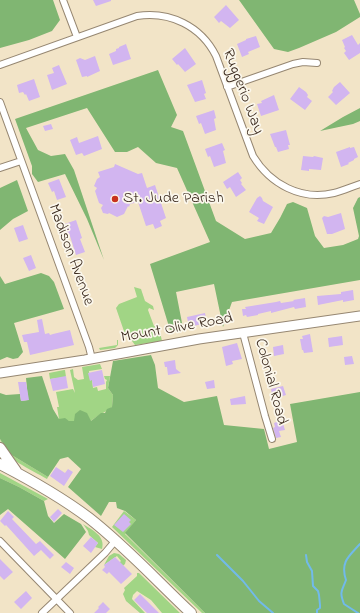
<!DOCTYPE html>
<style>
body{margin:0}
canvas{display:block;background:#f2e4c7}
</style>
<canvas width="360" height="613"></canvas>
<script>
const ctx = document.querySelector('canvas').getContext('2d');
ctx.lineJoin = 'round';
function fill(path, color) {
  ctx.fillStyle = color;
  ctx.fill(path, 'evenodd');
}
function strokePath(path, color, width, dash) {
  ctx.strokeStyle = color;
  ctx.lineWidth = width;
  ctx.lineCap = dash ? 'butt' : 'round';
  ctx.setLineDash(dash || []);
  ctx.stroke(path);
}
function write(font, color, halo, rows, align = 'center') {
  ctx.font = font + ' "Indie Flower",sans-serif';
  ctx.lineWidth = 3.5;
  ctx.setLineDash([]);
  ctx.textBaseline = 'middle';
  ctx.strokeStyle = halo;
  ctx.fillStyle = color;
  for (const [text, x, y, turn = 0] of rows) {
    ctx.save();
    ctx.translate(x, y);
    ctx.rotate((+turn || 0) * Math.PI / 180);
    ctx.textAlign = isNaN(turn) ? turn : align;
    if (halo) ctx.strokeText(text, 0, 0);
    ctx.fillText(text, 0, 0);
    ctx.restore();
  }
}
const green = new Path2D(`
 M134 287 141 289 145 301 153 306 154 310 149 308 148 310 154 326 159 328 162 341 135 345 129 337H126L116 308 119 304 137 297Z
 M117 340H118V345L115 348 100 350 99 348 117 345Z
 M100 364 102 369 89 371 90 380H92L93 388 97 387 98 391 106 389V382L107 380 105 379 104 376H110L108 388 113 395 112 407C105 413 97 415 91 421H69L59 419 57 407H59L56 392 73 389 75 393 70 370 73 369 74 377 78 380 84 379 82 367Z
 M64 370H65L66 377 50 379 49 373Z
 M0 439 10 454 48 477 47 479C31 469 4 460 0 439Z
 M0 473 48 499 44 501 19 487 0 478Z
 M124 511 136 520 125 534 205 613H202L112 527Z
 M83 524C92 530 106 536 102 549L95 547 98 543 89 535 88 531Z
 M114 553 119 554 126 560 125 564 115 573 112 570 121 561 117 556 104 565 109 556Z
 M137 573H139L180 613H162L151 600 137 591 133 595 132 599 145 613H140L126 601 123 594 125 590 124 588 137 576Z`);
const forest = new Path2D(`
 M0 0H53L60 20 52 31 29 40 0 48Z
 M239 0H354L360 14V17L336 32 299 48 288 52 274 49Z
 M158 70 177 115 171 127 183 131 216 221 245 239 271 233 280 218 287 204 293 202 307 208 315 236 324 248 343 245 358 239 359 236 353 208 358 198 360 197V280L232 302 223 327 214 284 176 292 183 328 170 330 150 264 210 242 177 168 156 163 138 147 127 152H115L87 108 26 128 38 150 51 156 65 154 74 170 104 260 87 219 65 174 38 182 32 174V166L15 119Z
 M360 108V121L353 124 320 131 343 117Z
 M17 180 28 211 13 219 0 230V188Z
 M41 273 49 276 54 282 64 309 14 323 23 352 18 358 13 359 7 357 0 360V276L5 284Z
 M151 355 155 365 158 388 184 402 217 396 224 425 264 429 269 449 297 442 290 404 360 392V613H205L125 533 136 520 125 511 117 508 116 502H109L101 516 68 487 81 469 68 457 60 459 48 477 10 454 0 439V393L6 395 20 394 21 401 28 400 26 378 42 376 53 409 59 419 65 418 69 421H74L75 414 80 410 87 413 91 421 101 413H105L107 409 112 407 113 395 108 388 113 361Z
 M0 478 19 487 44 501 48 516 54 523 64 514 81 524 86 532 65 559 8 509 0 515Z`);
const stream = new Path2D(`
 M217 555 243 581 259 601 273 613
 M306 555 307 562 312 571 313 586 318 591 319 595 320 605V608L317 610V613
 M358 613 344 604C339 591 342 591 346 580 340 562 349 556 360 544`);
const building = new Path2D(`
 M93 0H111V1L96 6Z
 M226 5 239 20 230 28 221 21 219 23 214 17Z
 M352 35 358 45 360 43V53L349 60 344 53 346 51 344 48 345 47 342 40Z
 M256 36 260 47 248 52 249 54 242 57 237 44 246 40V39Z
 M126 44 131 59 113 65 109 54 116 51V49L119 48V47Z
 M185 48 196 64 185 72 178 64 177 65 172 59Z
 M95 56 100 71 87 77V76L82 77 76 60 80 58 85 60Z
 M59 65 67 84 52 90 47 75 54 73 52 68Z
 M34 79 40 97 29 101 26 94 25 95 23 92 19 93 17 85Z
 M202 80 206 93 204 94 206 99 195 102 187 85Z
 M340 82 350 93 336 105 328 97 333 92 332 91 334 87Z
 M299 87 306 92 308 95 307 97 312 101 305 110 290 99Z
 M274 95 279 110 261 116 257 104 262 103 261 101Z
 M214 110 216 118 214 119 216 130 205 134 201 123 199 124 196 116Z
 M51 124 53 129 45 131 43 126Z
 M286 130 290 145H288L289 149 278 152 276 147H275L270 134Z
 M98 136 102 149 84 156 82 153 76 155 70 140 77 137 79 143Z
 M222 143 225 150 223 151 226 163 214 167 210 156 208 157 205 149Z
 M350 147V148L354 147 358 157 354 159V160L348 163 349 164 341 167 336 152Z
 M303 156 313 157 314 156 323 158 321 170 309 169V171L301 170Z
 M115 164 138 174 142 173 147 188 155 185 166 218 160 221 162 226 155 229 153 224 146 226 138 202 130 204 129 207 128 206 124 214 117 217 109 213 108 214 103 213 101 208 103 205 99 203 95 191 97 188 94 186 97 179 100 177 98 172 114 167Z
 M238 172 242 178 240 180 242 183 241 184 246 190 236 197 230 187 227 189 223 182Z
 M59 179 66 197 57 200 54 191 52 192 48 183Z
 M260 196 262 198 263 201 273 207 264 224 257 221 259 218 249 212 257 198Z
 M341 213 345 229 332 234H327L322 218 324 216 328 217Z
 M76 220 82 238 80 239 85 252 76 255 69 233H67L66 230 64 231 62 225Z
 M23 225 28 239 19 242 14 228Z
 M31 255 36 268 29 271 23 258Z
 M353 290 354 300 343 302V300L318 305 317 296 341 294V292Z
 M305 298 306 307 295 309 294 307 271 313V311L258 314V315L247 317 246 315 243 316 242 309H246L245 307 276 302 280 301 281 303 294 301 293 300Z
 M205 313 207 323 189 327 187 317Z
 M42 319 45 334 49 333 50 335 53 334 70 330 74 345 30 355 27 342H24L22 335 39 332 37 320Z
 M310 334 313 352 304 353 303 350H302L300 339H303L302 336Z
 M342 336 343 345 329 347 328 338Z
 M237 343 242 359 232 361 233 364 226 366 222 347Z
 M283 345 284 354 274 356 273 347Z
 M352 356 354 364 345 365 344 357Z
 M175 360 176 369 181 373 168 375 167 367H165L164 362Z
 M102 370 105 384 93 387 92 380 90 381 88 373Z
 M66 376 68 388 53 391 50 379Z
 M214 380 215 388 207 389 205 382Z
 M18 382H26L29 400 21 401Z
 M283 386 286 395 273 399 271 389Z
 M245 396 246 404 231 405 230 399Z
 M282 420 285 430 279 431 281 437 276 438 273 428 275 427 274 423Z
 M56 467 65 473 68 469 73 472 64 486 50 476Z
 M58 509 62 513 54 522 50 517Z
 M8 511 14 517 12 519 36 544 40 541 54 555 50 559 41 550 34 556 6 525 5 526 0 521Z
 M124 514 131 520 129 522 131 524 123 532 114 525Z
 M91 537 98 543 91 553 83 546Z
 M115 557 132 574 121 584 109 572 107 574 102 570 105 567 104 565Z
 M0 559 13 572 4 580 0 576Z
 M66 562 74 568 70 574 61 567Z
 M26 591 32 598 21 609 14 602Z
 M140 594 159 613H147L134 600Z
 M103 602 110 609 106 613H94L99 608 98 607Z`);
const minor = new Path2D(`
 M63 0 77 37
 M0 65 137 16C170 11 201 26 216 56L253 156C270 184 301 201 334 193 343 191 351 187 360 184
 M227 87 293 64 303 62 317 63
 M0 102 89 347 92 359
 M0 168 21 161
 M243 333 265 416 272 439
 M0 541 70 613
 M42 613 105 553 116 540`);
const secondary = new Path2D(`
 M0 373 85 360 199 339 360 316`);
const primary = new Path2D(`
 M0 448 16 471
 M0 464C31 480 61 497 89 518 125 546 157 581 191 613`);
const markers = [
 [115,199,4,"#c8321e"]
];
const streetNames = [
 ["Ruggerio Way",242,92,69],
 ["Madison Avenue",70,255,70],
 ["Mount Olive Road",177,329,-10],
 ["Colonial Road",270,382,75]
];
const poiNames = [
 ["St. Jude Parish",123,199]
];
fill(green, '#a1d585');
fill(forest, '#80b672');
strokePath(stream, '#71baea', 2);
fill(building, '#d2b5f0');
strokePath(minor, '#968772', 8);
strokePath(secondary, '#968772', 11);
strokePath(primary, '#968772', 12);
strokePath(minor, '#fff', 6);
strokePath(secondary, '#fff', 9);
strokePath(primary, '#fff', 10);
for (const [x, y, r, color] of markers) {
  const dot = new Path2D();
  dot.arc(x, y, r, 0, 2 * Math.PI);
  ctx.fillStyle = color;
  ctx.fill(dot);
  strokePath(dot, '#fbf7ec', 1.5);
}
write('16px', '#3b2a1e', '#fbf7ec', streetNames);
write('16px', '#3b2a1e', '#fbf7ec', poiNames, 'left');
</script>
